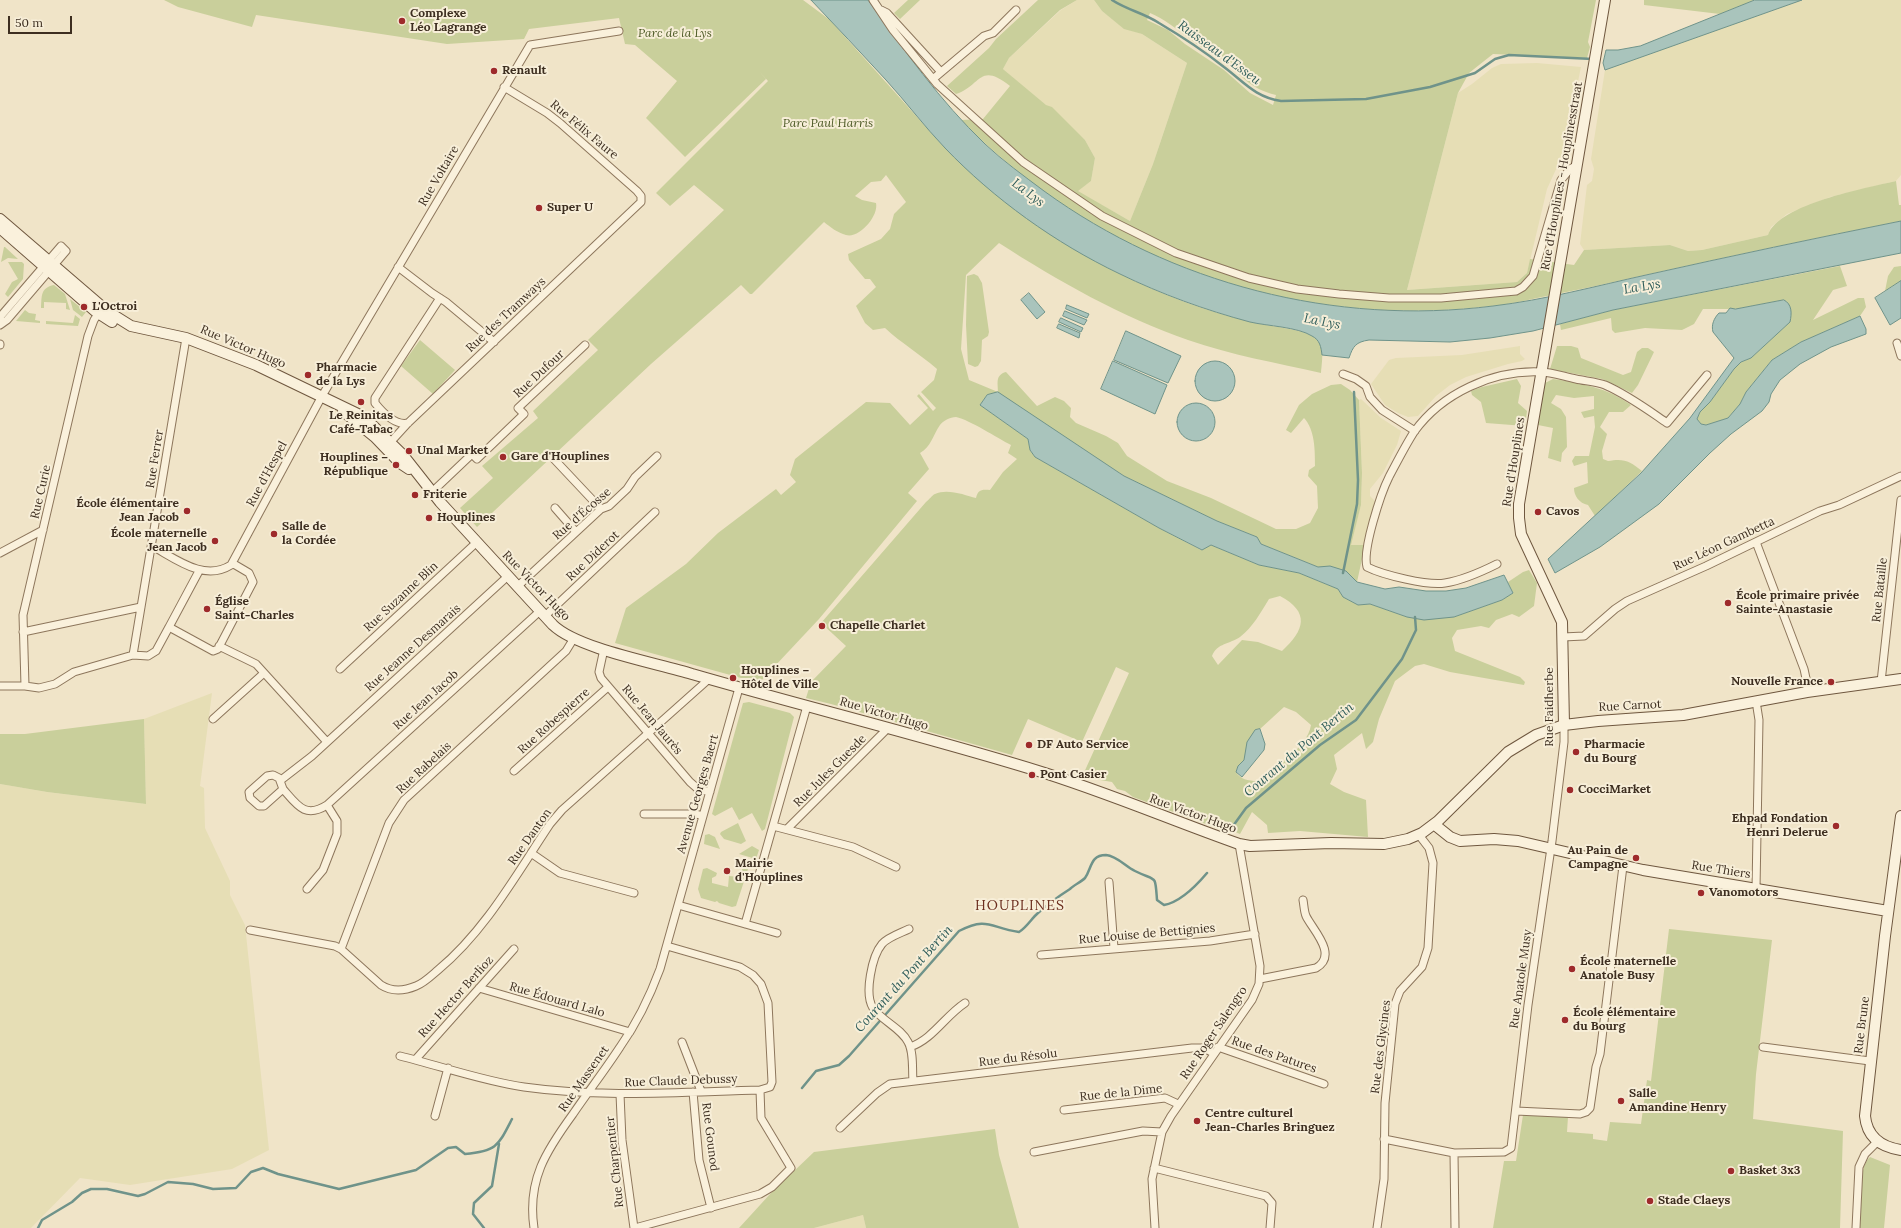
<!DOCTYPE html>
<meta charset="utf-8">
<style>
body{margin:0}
#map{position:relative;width:1901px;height:1228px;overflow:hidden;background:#f0e4c8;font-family:Lora,serif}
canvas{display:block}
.scale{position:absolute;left:8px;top:16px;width:64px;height:18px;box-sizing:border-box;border:2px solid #3d2e20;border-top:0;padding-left:5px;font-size:12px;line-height:14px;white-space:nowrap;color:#3d2e20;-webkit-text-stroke:3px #f7eed8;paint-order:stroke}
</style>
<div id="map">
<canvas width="1901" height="1228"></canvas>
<div class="scale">50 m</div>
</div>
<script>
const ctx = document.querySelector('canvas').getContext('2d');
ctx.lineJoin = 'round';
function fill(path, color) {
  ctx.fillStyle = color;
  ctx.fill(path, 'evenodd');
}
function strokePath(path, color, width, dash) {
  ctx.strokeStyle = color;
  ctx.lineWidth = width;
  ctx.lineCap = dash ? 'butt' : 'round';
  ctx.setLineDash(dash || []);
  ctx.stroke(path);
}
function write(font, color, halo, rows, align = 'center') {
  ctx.font = font + ' Lora,serif';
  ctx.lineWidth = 4;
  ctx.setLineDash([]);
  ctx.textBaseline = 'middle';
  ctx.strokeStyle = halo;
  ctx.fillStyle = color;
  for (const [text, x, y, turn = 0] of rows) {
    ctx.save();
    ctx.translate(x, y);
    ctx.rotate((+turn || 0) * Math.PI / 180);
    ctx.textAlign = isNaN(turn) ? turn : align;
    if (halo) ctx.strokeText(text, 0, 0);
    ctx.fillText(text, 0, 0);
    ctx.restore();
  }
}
const farmland = new Path2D(`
 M1077 0H1094L1102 11 1124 28 1142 34 1187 63 1153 164 1130 221 1077 191 1091 181 1095 158 1085 140 1003 69 1009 58 1061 10Z
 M1802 0H1901V175L1896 181 1830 197 1787 214 1771 227 1768 235 1702 250 1688 251 1670 245 1584 250 1580 244 1587 185 1592 181 1594 169 1591 159 1605 70Z
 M1537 63 1581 67 1563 154 1547 189 1527 273 1517 282 1407 290 1458 93 1472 84 1492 68 1501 64Z
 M1520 346V354L1525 359 1522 361 1508 364 1466 377 1450 385 1436 396 1418 416 1408 417 1398 413 1385 405 1371 384 1389 360 1396 358 1462 355Z
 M1361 399 1381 418 1401 431 1397 445 1383 473 1370 489V496L1375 501 1365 545 1350 546 1361 505 1362 473 1359 400Z
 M212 693 200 786 204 788 205 828 230 881V895L245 925 269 1150 232 1169 130 1185 80 1178 31 1228H0V784L47 792 146 804 144 719Z
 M863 1215 866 1228H814Z`);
const green = new Path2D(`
 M164 0H803L830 20 944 147C1017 219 1104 275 1202 308 1218 313 1235 318 1251 322 1266 326 1305 329 1316 338 1325 346 1322 361 1321 373 1277 363 1231 355 1188 340 1122 317 1058 281 999 243L966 275 961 349 969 380 998 392C998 383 995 375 1006 372L1037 406 1055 397 1064 401 1071 408 1070 417 1076 423 1106 436 1118 443 1127 456 1167 481 1211 498 1276 529H1296L1310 523 1318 508 1317 486 1308 476 1309 470 1315 466C1315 450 1315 430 1304 418L1291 433 1286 430 1299 405 1312 394 1331 385 1341 384 1350 390 1359 400 1362 473 1361 505 1351 545H1365L1357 582 1346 571 1330 567H1318L1261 544 1257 537 1217 521 1124 476 998 393 987 395 980 405 1028 439 1030 450 1035 457 1159 528 1201 550 1211 545 1259 565 1299 573 1338 589 1343 597 1358 605 1370 604 1407 617H1454L1502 600 1513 593 1508 582 1523 572 1529 570 1537 583 1534 606 1519 617 1512 614 1496 620 1489 628 1481 626 1457 630 1452 638 1455 651 1520 677 1525 682 1524 685 1450 672 1424 664 1415 666 1395 681 1379 719 1373 742 1366 749 1362 733 1334 755 1337 769 1330 784 1344 792 1366 800 1368 837 1300 831 1268 833 1267 825 1252 812 1240 834 1226 828 1222 830 1133 797 1125 791 1117 789 1112 782 1082 777 1129 673 1116 667 1082 742 1028 719 1012 755 831 704 806 698 811 682 846 646 821 623 926 502C929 500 932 495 935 494 947 488 965 495 976 498 978 490 981 489 990 490L1003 472 1017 459 1008 453 1011 445C997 438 970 420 956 417 950 417 943 421 940 425 933 435 931 447 920 453L929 469 908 493 917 501 819 619 759 683 615 643 626 608 686 564 718 533 776 489 781 495 796 482 790 475 795 459 866 402 890 403 910 425 928 408 917 396 919 394 933 411 936 408 921 392 934 380 937 369C920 354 901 343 885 328L873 330 865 323 856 306 876 287 870 279H865L849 260 848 254 881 239 890 229 894 214 906 202 886 175 881 181 871 182 855 196 862 200 876 203C879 216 859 239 846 235 838 233 830 227 824 222L752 294H750L741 285 651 364 477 527 460 508 493 478 482 466 538 418 533 411 598 350 588 340 724 210 694 185 670 206 656 193 768 81 757 69 766 79 685 157 646 118 677 81 635 45 625 44 619 18 529 29 524 39 447 44 256 15 252 27 178 7ZM1280 596C1310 612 1305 630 1282 651L1258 642 1242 640 1218 665 1212 656C1217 643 1230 644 1240 637 1253 627 1261 612 1269 599ZM1284 707 1296 712 1311 725C1307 749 1275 766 1257 781 1248 781 1240 779 1236 772L1238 766 1244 760 1255 730 1260 729Z
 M908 0H920L900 19 894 13Z
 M1038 0H1077L1060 10 1009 58 1003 69 1046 105 1052 107 1085 140 1095 158 1091 181 1078 191 1130 221 1153 164 1187 63 1142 34 1124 29 1102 11 1094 0H1596L1588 42 1590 47 1587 58 1493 54 1469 73 1458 93 1407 290 1517 282 1527 273 1530 259 1574 265 1584 250 1670 245 1688 251 1702 250 1768 235C1779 204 1866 188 1896 181L1899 205H1901V221C1815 238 1730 256 1645 275 1609 283 1573 291 1537 298 1522 301 1507 305 1492 306 1294 330 1100 262 961 120L983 119 1010 86C979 61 981 86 956 94L947 86 989 48 996 39ZM1150 13C1165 19 1176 29 1189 38 1200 47 1214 53 1225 62 1245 78 1249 88 1276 95L1273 105 1250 93 1224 70 1185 44 1168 30 1147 20Z
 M1644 0H1755L1720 14 1644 5Z
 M4 247H5L18 259 8 258 1 262Z
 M8 262H22L24 264 23 279 8 297 5 294 12 282 18 279Z
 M1840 266 1847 286 1833 290 1813 320 1858 298H1864L1866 307 1860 316 1801 342 1772 360 1746 392 1740 404 1728 418 1706 425 1701 424 1697 419 1700 412 1710 402 1734 369 1741 362 1751 358 1790 322 1784 300 1735 309H1703L1694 324 1682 330 1645 328 1615 333 1612 330 1611 318 1561 330 1560 324 1613 310Z
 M1901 266V281L1885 291 1888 276 1894 267Z
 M974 274 978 276 982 283 989 332 988 336 982 340 981 361 978 366 975 367 968 364 966 325 967 276Z
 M54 285 65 294 70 310 66 309V303L44 302V308H41C42 296 40 288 54 285Z
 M70 299 86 312 82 317 73 310Z
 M25 310 29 313 36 314 35 320 40 321V323L16 321Z
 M75 315 80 319 78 326 46 324V321L73 323Z
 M420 340 455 370 433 394 401 366Z
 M1557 346H1571L1578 348 1581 358 1623 375 1631 372 1637 352 1642 348H1648L1654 352 1638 385 1632 393 1602 379 1550 369Z
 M1517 379 1521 386 1518 403 1527 411 1525 426 1486 423 1481 402 1472 395 1471 391 1482 387Z
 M1553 379C1581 383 1608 388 1631 405L1623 412H1609L1600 427 1607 434 1602 451 1603 459 1608 461C1624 458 1630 461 1642 471L1595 516 1588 505C1579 503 1574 496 1574 488L1588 483 1587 462 1574 466 1572 461 1575 456H1589L1595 427 1594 416 1584 418 1581 412 1594 409V396L1574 398 1556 395 1551 403 1561 409 1566 417 1567 447 1562 453 1561 462 1548 458 1553 428 1538 425 1545 383Z
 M749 702 790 713 794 717 765 829 762 831 752 813 739 820 732 807 715 816 712 814 743 703Z
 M144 719 146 804 47 792 0 784V734H25Z
 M738 823 746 841 741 844 724 839 720 834 721 832Z
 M709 834 715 837 720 849 704 844 705 835Z
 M752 846 759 850 756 859 739 854Z
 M743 866 748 869 736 906 732 907 719 903 717 901 715 902 701 898 698 889 703 869 707 868 717 873 716 876 712 878V883L728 887 729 876 740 877Z
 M1669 929 1772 940 1756 1074 1753 1119 1843 1131 1840 1228H1493L1504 1161H1516L1523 1115 1568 1117 1567 1132 1593 1134V1139L1607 1141 1610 1122 1641 1124 1647 1080 1651 1081Z
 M995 1129 999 1155 1019 1228H866L863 1215 814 1228H739L771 1193 814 1152Z
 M1870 1157 1890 1165 1884 1228H1860C1861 1211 1857 1167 1870 1157Z`);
const water = new Path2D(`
 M811 0H868C904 50 940 101 985 144 1003 161 1024 176 1044 191 1172 284 1335 326 1493 306 1544 300 1596 286 1646 275 1731 256 1816 238 1901 221V253L1613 310 1533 331 1490 338 1450 342 1369 340C1356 342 1353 346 1349 358L1322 355C1321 347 1320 340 1312 336 1298 327 1267 326 1250 322 1205 310 1161 294 1120 274 1055 243 994 199 945 148 924 126 906 102 886 80 861 53 836 26 811 0Z
 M1755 0H1802L1605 70 1603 63 1606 50H1618L1640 46Z
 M1901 281V318L1890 325 1875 298Z
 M1029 293 1045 312 1037 319 1021 300Z
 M1784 300C1792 304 1792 313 1790 322L1751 358 1741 362 1734 369 1710 402 1700 412 1697 419 1701 424 1706 425 1728 418 1740 404 1746 392 1772 360 1801 342 1860 316 1866 329V334L1831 347 1800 364 1780 380 1771 394 1769 402 1762 411 1731 434 1710 453 1659 504 1600 547 1555 573 1548 559 1641 473 1690 418 1734 358 1713 332C1711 325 1714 318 1719 313H1726L1730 308 1735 309Z
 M1067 305 1089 314 1087 318 1066 309Z
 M1065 311 1087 320 1084 325 1063 316Z
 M1061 318 1083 328 1081 332 1059 322Z
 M1059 324 1080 333 1079 338 1057 328Z
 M1126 331 1181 356 1168 383 1114 360Z
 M1113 361 1167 385 1155 414 1101 389Z
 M1195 381a20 20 0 1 1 40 0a20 20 0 1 1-40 0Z
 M998 392 1124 476 1217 521 1257 537 1261 544 1318 567 1330 566 1346 571 1357 582 1385 589 1399 587 1426 591H1446L1466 588 1504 575 1513 593 1502 600 1454 617 1424 620 1407 617 1370 604 1358 605 1343 597 1338 589 1299 573 1259 565 1211 545 1202 550 1159 528 1035 457 1030 450 1028 439 980 405 987 395Z
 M1177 422a19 19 0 1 1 38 0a19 19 0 1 1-38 0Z
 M1260 729 1265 744 1264 750 1242 777 1236 772 1238 766 1244 760 1247 742 1255 730Z`);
const stream = new Path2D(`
 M1112 0C1127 10 1144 13 1159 23 1181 36 1204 51 1224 67 1244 82 1255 97 1281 101L1366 99 1430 87 1475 73 1495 59 1509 55 1593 59
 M1343 573 1357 504 1358 480 1354 392
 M1233 826 1246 808 1320 745 1356 720 1402 659 1416 630 1415 617
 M802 1088 816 1071 839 1065 849 1056 959 931C988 916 990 928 1019 932 1027 927 1031 919 1038 913 1048 904 1059 896 1070 889 1074 885 1081 882 1085 878 1092 868 1090 855 1106 855 1117 856 1125 866 1135 871 1157 882 1155 873 1157 900L1164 905C1181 902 1196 886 1207 873
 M38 1228 42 1220 72 1202 82 1193 91 1189H107L138 1196 145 1194 168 1182 193 1184 213 1189 236 1188 251 1172 263 1168 278 1174 339 1189 416 1170 448 1148 456 1147 465 1154C497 1151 498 1146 512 1119
 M484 1228 473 1214 474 1203 492 1186 499 1144`);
const street = new Path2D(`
 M873 0 893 30 937 84 1023 162 1102 216 1176 253 1249 278 1297 289 1339 294 1389 298H1441L1516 291 1523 287 1533 276 1561 180 1570 169 1576 166
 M881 10 887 13 941 72
 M933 79 984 36 993 33 1016 10
 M398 267 432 293 446 302 494 342
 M0 317 61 246 66 251 7 320 0 325
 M1897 343 1901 356
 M0 344V345
 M1343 374 1356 379 1366 386 1370 397 1382 410 1415 431
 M408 423C395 426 383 413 375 403V398L440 298
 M387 446 408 423 641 202V196L637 191 560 123 547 113 504 87
 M553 458 601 509
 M432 492 472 454 477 459 524 414 518 408 585 345
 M555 508 576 532
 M1756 542 1804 669 1807 683V692
 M152 546C176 559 204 582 231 565L322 396 530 45 619 31
 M0 553 43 530
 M1497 564C1481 572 1464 580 1445 583 1428 586 1383 575 1367 567 1362 550 1381 493 1389 477 1397 462 1405 446 1414 432 1442 393 1493 370 1540 372 1552 372 1565 377 1576 379 1585 381 1597 382 1605 385 1628 395 1648 410 1667 423L1707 375
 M199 571 169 627 213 651 218 649 253 582 249 573 232 563
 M518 586 601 509 609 506 627 489 635 477 657 456
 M545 616 655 512
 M23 632 141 607
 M1563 637 1584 636 1615 609 1627 601 1706 566 1820 511 1839 505 1901 476
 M219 646 256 664 327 742
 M604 649 599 672 601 678 690 782 698 789 710 792
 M133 655 186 338
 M340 669 477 542
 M1881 682 1901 500
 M0 686H25L39 688 55 684 74 672 133 655 148 656 156 651 169 627
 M25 686 23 615 88 336 94 320 101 310
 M213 719 264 673
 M514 771 608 687
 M273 775 279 778 283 789 264 806H259L250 798 249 792 267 776Z
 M281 780 312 756 508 576
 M283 789C297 805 305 819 327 805L540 611
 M644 814H696L703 816
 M773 826 853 847 896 867
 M787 829 888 728
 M531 853 560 873 634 893
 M1109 882 1114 948
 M307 889 323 870 337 834V821L327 805
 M1756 889 1759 720 1756 701
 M678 905 777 933
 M745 924 807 706
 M909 929C901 933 888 937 882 944 872 956 864 994 873 1008 882 1021 901 1028 908 1042 914 1052 912 1070 913 1081
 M250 930 335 946 341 949 381 985C392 992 404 991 416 986 424 983 431 976 438 970 485 931 516 875 550 824L562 810 709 679
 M341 949 389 823 404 800 566 651 574 638
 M1041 955 1210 941 1255 934
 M1260 979 1316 968C1339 955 1312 929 1306 916 1304 911 1304 905 1303 900
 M479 988 630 1032
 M682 1042 701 1091
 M910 1047C933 1039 945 1016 965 1003
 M1218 1047 1324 1084
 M1763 1047 1870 1061
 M400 1056C441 1066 482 1081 524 1087 602 1098 681 1092 760 1090L770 1087 772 1082 768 1003 761 984 753 975 740 967 667 946
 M415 1060 514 949
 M693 1092 699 1160 711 1208
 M620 1094 622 1140 634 1228
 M1064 1110 1165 1098 1178 1104
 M1516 1111 1580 1114 1586 1112 1590 1108 1596 1067 1600 1054 1623 866
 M435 1116 448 1068
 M840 1128 877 1093 890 1084 1192 1048H1204L1213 1053
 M1384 1139 1454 1153 1504 1152 1511 1148 1528 1005 1552 841 1564 742V725
 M1034 1152 1143 1131 1162 1132
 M1454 1153 1455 1228
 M1154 1168 1266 1196 1272 1203 1270 1228
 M534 1228C527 1180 546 1151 573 1114 588 1092 605 1070 620 1047 637 1023 650 996 660 969L739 688
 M635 1228 760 1194 772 1187 791 1168 761 1118 760 1090
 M1155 1228 1152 1179 1162 1132 1171 1116 1252 1000 1259 984 1260 966 1239 844
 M1377 1228 1384 1179 1385 1103 1395 1004 1400 991 1422 967 1428 948 1433 863 1429 848 1419 835
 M1856 1228 1859 1167 1865 1154 1877 1142`);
const secondary = new Path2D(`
 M0 219 107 311 131 326 186 338 256 365 364 417 403 455 440 502 553 625C578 649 657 663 692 674 806 707 921 735 1035 770 1104 791 1171 820 1239 844L1250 846 1331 843 1384 844 1408 839 1422 833 1438 821 1508 752 1536 735 1564 725 1598 721 1683 715 1807 692 1901 679
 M0 228 95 311 112 322
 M343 411 375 437 400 463 409 469
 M1564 725 1562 622 1521 534 1519 518V504L1605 0
 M1901 816 1885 936 1865 1116C1867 1137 1881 1147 1901 1150
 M1435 825 1450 837 1460 841 1494 839 1518 841 1643 870 1888 911`);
const markers = [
 [402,21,4,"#9e2a2b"],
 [494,71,4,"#9e2a2b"],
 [539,208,4,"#9e2a2b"],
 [84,307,4,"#9e2a2b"],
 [308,375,4,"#9e2a2b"],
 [361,402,4,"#9e2a2b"],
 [409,451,4,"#9e2a2b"],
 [503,457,4,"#9e2a2b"],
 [396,465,4,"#9e2a2b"],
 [415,495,4,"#9e2a2b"],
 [187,511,4,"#9e2a2b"],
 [1538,512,4,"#9e2a2b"],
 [429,518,4,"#9e2a2b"],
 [274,534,4,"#9e2a2b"],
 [215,541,4,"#9e2a2b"],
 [1728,603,4,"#9e2a2b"],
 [207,609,4,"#9e2a2b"],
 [822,626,4,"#9e2a2b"],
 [733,678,4,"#9e2a2b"],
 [1831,682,4,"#9e2a2b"],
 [1029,745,4,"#9e2a2b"],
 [1576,752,4,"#9e2a2b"],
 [1032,775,4,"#9e2a2b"],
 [1570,790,4,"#9e2a2b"],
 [1836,826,4,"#9e2a2b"],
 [1636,858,4,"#9e2a2b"],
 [727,871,4,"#9e2a2b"],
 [1701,893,4,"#9e2a2b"],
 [1572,969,4,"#9e2a2b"],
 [1565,1020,4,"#9e2a2b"],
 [1621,1101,4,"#9e2a2b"],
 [1197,1121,4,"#9e2a2b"],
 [1731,1171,4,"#9e2a2b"],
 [1650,1201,4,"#9e2a2b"]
];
const poiNames = [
 ["Complexe",410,14],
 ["Léo Lagrange",410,28],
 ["Renault",502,71],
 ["Super U",547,208],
 ["L'Octroi",92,307],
 ["Pharmacie",316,368],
 ["de la Lys",316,382],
 ["Le Reinitas",361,416,"center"],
 ["Café-Tabac",361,430,"center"],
 ["Unal Market",417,451],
 ["Gare d'Houplines",511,457],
 ["Houplines –",388,458,"right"],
 ["République",388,472,"right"],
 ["Friterie",423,495],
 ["École élémentaire",179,504,"right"],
 ["Jean Jacob",179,518,"right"],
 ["Cavos",1546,512],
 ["Houplines",437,518],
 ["Salle de",282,527],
 ["la Cordée",282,541],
 ["École maternelle",207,534,"right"],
 ["Jean Jacob",207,548,"right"],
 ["École primaire privée",1736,596],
 ["Sainte-Anastasie",1736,610],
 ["Église",215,602],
 ["Saint-Charles",215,616],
 ["Chapelle Charlet",830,626],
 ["Houplines –",741,671],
 ["Hôtel de Ville",741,685],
 ["Nouvelle France",1823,682,"right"],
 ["DF Auto Service",1037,745],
 ["Pharmacie",1584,745],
 ["du Bourg",1584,759],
 ["Pont Casier",1040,775],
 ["CocciMarket",1578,790],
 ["Ehpad Fondation",1828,819,"right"],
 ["Henri Delerue",1828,833,"right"],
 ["Au Pain de",1628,851,"right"],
 ["Campagne",1628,865,"right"],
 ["Mairie",735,864],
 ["d'Houplines",735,878],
 ["Vanomotors",1709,893],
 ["École maternelle",1580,962],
 ["Anatole Busy",1580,976],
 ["École élémentaire",1573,1013],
 ["du Bourg",1573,1027],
 ["Salle",1629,1094],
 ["Amandine Henry",1629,1108],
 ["Centre culturel",1205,1114],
 ["Jean-Charles Bringuez",1205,1128],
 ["Basket 3x3",1739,1171],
 ["Stade Claeys",1658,1201]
];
const parkNames = [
 ["Parc de la Lys",675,34],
 ["Parc Paul Harris",828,124]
];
const streetNames = [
 ["Rue Félix Faure",584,130,40],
 ["Rue Voltaire",439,176,-60],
 ["Rue d'Houplines - Houplinesstraat",1562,176,-80],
 ["Rue des Tramways",506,315,-43],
 ["Rue Victor Hugo",243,347,23],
 ["Rue Dufour",539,374,-43],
 ["Rue Ferrer",155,459,-81],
 ["Rue d'Houplines",1514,462,-81],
 ["Rue d'Hespel",267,474,-62],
 ["Rue Curie",41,492,-77],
 ["Rue d'Écosse",582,514,-41],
 ["Rue Léon Gambetta",1724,544,-25],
 ["Rue Diderot",593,556,-43],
 ["Rue Victor Hugo",536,586,46],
 ["Rue Bataille",1880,590,-84],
 ["Rue Suzanne Blin",401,597,-43],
 ["Rue Jeanne Desmarais",413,648,-42],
 ["Rue Jean Jacob",426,700,-42],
 ["Rue Carnot",1630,706,-3],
 ["Rue Faidherbe",1550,707,-90],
 ["Rue Victor Hugo",884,714,16],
 ["Rue Jean Jaurès",652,720,50],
 ["Rue Robespierre",554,721,-42],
 ["Rue Rabelais",424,768,-43],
 ["Rue Jules Guesde",830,771,-45],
 ["Avenue Georges Baert",698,794,-74],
 ["Rue Victor Hugo",1193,814,20],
 ["Rue Danton",530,837,-55],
 ["Rue Thiers",1721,870,9],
 ["Rue Louise de Bettignies",1147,934,-5],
 ["Rue Anatole Musy",1521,979,-82],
 ["Rue Hector Berlioz",456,997,-48],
 ["Rue Édouard Lalo",557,1000,16],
 ["Rue Brune",1862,1025,-83],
 ["Rue Roger Salengro",1214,1033,-56],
 ["Rue des Glycines",1381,1047,-83],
 ["Rue des Patures",1274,1055,19],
 ["Rue du Résolu",1018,1058,-7],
 ["Rue Massenet",584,1079,-55],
 ["Rue Claude Debussy",681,1081,-2],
 ["Rue de la Dime",1121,1093,-6],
 ["Rue Gounod",710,1137,83],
 ["Rue Charpentier",615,1162,-96]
];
const waterNames = [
 ["Ruisseau d'Esseu",1219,53,36],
 ["La Lys",1028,193,37],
 ["La Lys",1642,287,-10],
 ["La Lys",1322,322,11],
 ["Courant du Pont Bertin",1299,750,-40],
 ["Courant du Pont Bertin",904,979,-48]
];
const quarterNames = [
 ["HOUPLINES",1020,906]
];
fill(farmland, '#e6deb5');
fill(green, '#c9cf9b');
fill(water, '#a9c4bc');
strokePath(water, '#6f938a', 1);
strokePath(stream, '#6f938a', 2.5);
strokePath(street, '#8d765c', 9);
strokePath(secondary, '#6f573f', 12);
strokePath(street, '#faf1dc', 7);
strokePath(secondary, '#faf1dc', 10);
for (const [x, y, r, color] of markers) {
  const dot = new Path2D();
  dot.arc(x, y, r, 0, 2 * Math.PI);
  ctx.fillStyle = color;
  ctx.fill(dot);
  strokePath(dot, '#f7eed8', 1.5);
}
write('bold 12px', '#3d2e20', '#f7eed8', poiNames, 'left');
write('italic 12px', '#4d5a26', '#f7eed8', parkNames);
write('12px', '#3d2e20', '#f7eed8', streetNames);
write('italic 13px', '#2f5d5a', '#f7eed8', waterNames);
ctx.letterSpacing = '1px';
write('14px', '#6b2e1e', '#f7eed8', quarterNames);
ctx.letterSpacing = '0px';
</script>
